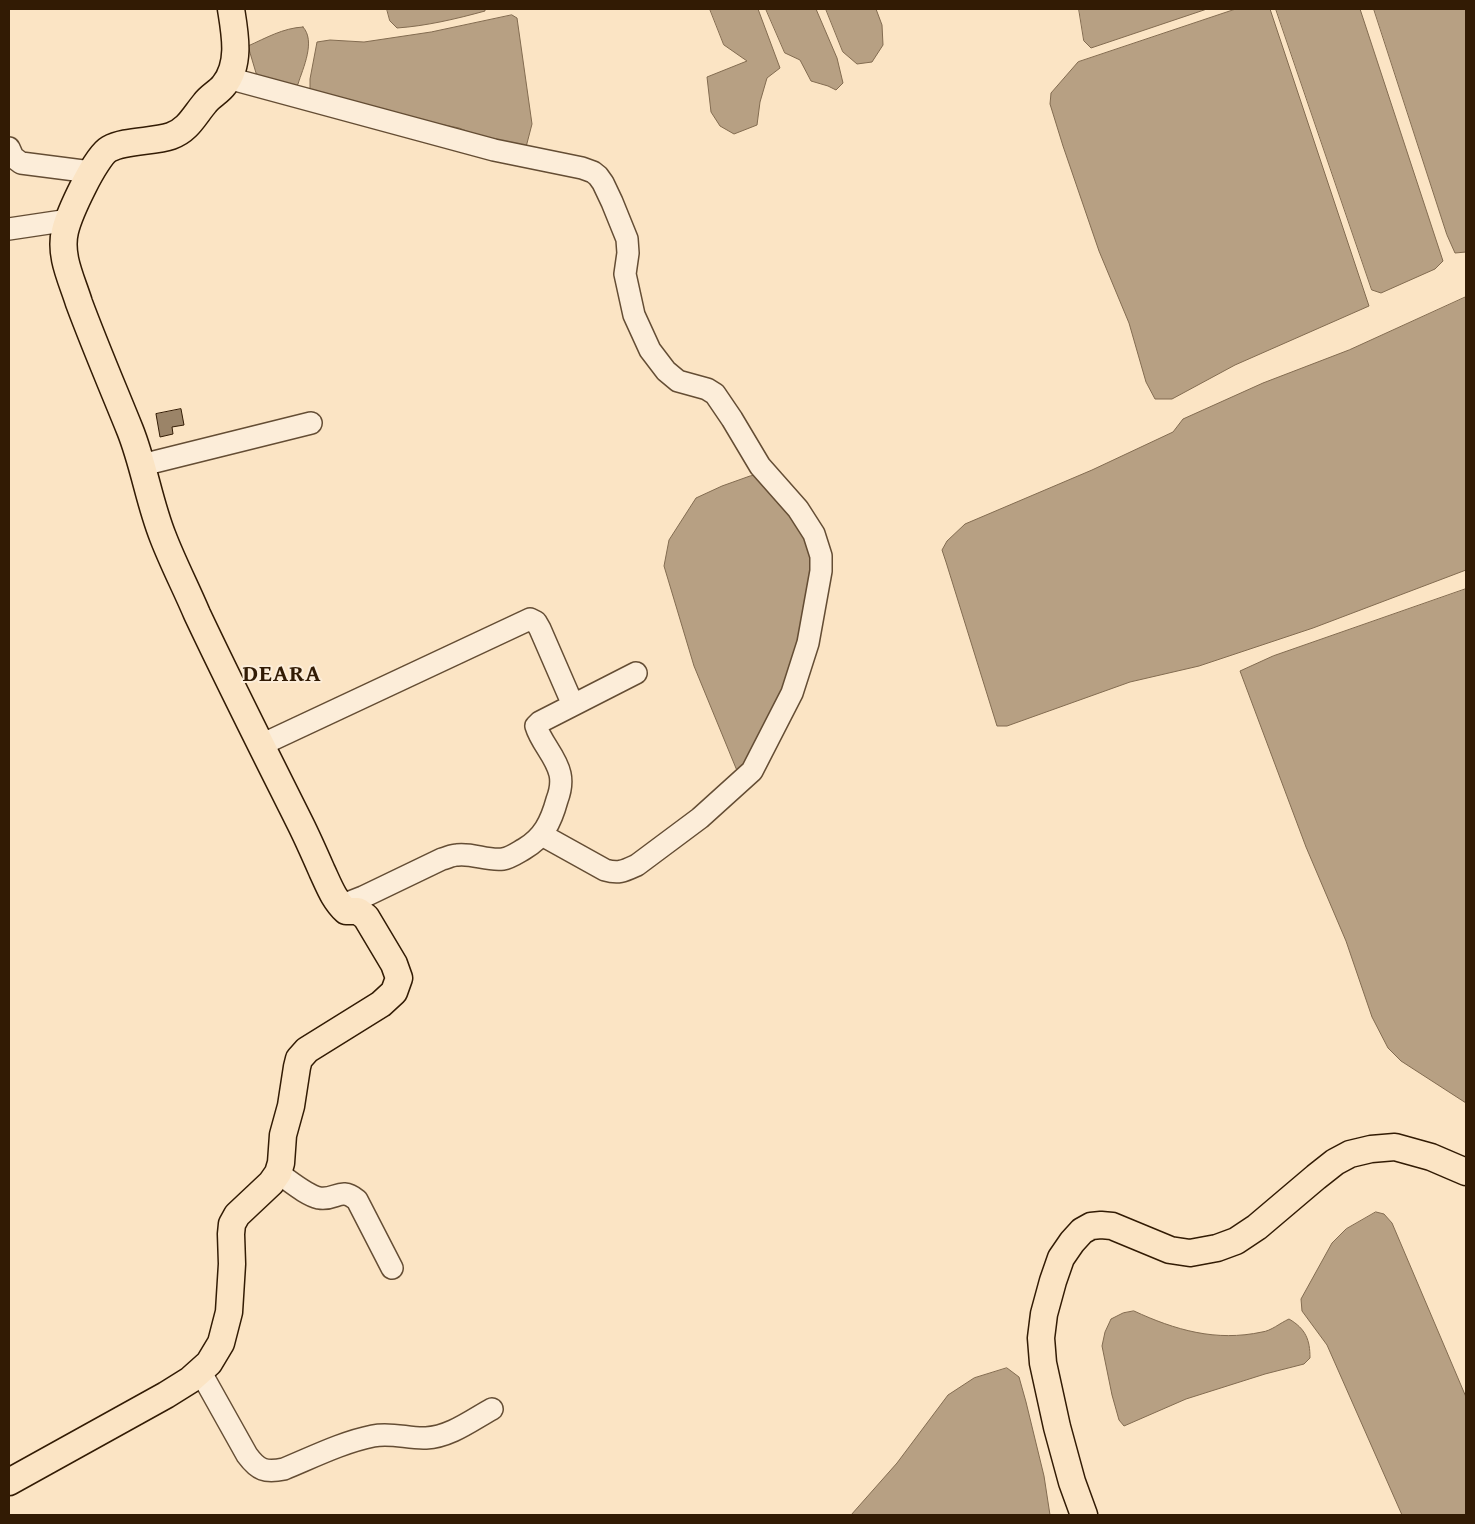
<!DOCTYPE html>
<style>
body{margin:0}
#map{position:relative;width:1475px;height:1524px;overflow:hidden;background:#fbe4c4;font-family:"Gentium Book Plus",serif}
canvas{display:block}
.frame{position:absolute;inset:0;border:10px solid #321b04;pointer-events:none}
</style>
<div id="map">
<canvas width="1475" height="1524"></canvas>
<div class="frame"></div>
</div>
<script>
const ctx = document.querySelector('canvas').getContext('2d');
ctx.lineJoin = 'round';
function fill(path, color) {
  ctx.fillStyle = color;
  ctx.fill(path, 'evenodd');
}
function strokePath(path, color, width, dash) {
  ctx.strokeStyle = color;
  ctx.lineWidth = width;
  ctx.lineCap = dash ? 'butt' : 'round';
  ctx.setLineDash(dash || []);
  ctx.stroke(path);
}
function write(font, color, halo, rows, align = 'center') {
  ctx.font = font + ' "Gentium Book Plus",serif';
  ctx.lineWidth = 4;
  ctx.setLineDash([]);
  ctx.textBaseline = 'middle';
  ctx.strokeStyle = halo;
  ctx.fillStyle = color;
  for (const [text, x, y, turn = 0] of rows) {
    ctx.save();
    ctx.translate(x, y);
    ctx.rotate((+turn || 0) * Math.PI / 180);
    ctx.textAlign = isNaN(turn) ? turn : align;
    if (halo) ctx.strokeText(text, 0, 0);
    ctx.fillText(text, 0, 0);
    ctx.restore();
  }
}
const water = new Path2D(`
 M387 9H485V11C456 19 426 26 397 28L390 21Z
 M710 9H758L780 68 767 78 760 102 757 125 734 134 720 126 711 112 707 77 747 61 724 45Z
 M766 9H816L837 58 843 83 836 90 828 86 811 81 800 60 785 53Z
 M826 9H876L882 25 883 45 872 62 857 64 843 52Z
 M1079 9H1207L1091 48 1084 41Z
 M1236 9H1270L1369 306 1235 365 1172 399H1155L1146 382 1129 323 1099 251 1063 146 1050 104 1051 93 1078 62Z
 M1276 9H1360L1443 261 1435 269 1381 293 1372 290Z
 M1374 9H1466V252L1455 253 1447 235Z
 M512 15 517 18 532 124 525 151 492 141 459 128 410 118 310 90V79L317 42 330 40 364 42 431 32Z
 M303 27C316 41 303 68 298 84L295 88 264 80 256 73 248 46C266 38 283 28 303 27Z
 M1466 297V570L1313 628 1199 666 1130 682 1007 726H997L946 562 942 550 947 541 965 524 1092 470 1173 432 1183 419 1263 383 1349 350Z
 M758 475 813 544 804 652 740 778 694 666 664 566 669 540 696 498 722 486 750 476Z
 M1466 589V1103L1401 1061 1388 1048 1372 1017 1346 941 1306 847 1240 671 1273 656Z
 M1376 1212 1384 1214 1392 1223 1466 1397V1515H1402L1327 1345 1302 1311 1301 1299 1332 1243 1346 1229Z
 M1134 1311C1175 1330 1216 1342 1262 1332 1271 1331 1280 1323 1289 1319 1306 1329 1310 1340 1310 1358L1304 1364 1265 1374 1186 1399 1124 1426 1119 1420 1112 1395 1102 1346 1105 1332 1111 1319 1123 1313Z
 M1007 1368 1019 1377 1026 1402 1044 1476 1050 1515H851L897 1463 948 1395 974 1378Z`);
const building = new Path2D(`
 M181 409 184 425 172 427 173 434 160 437 156 414Z`);
const minor = new Path2D(`
 M228 78 494 150 582 168 593 172 598 176 603 183 612 202 627 239 628 253 625 274 634 315 650 350 666 371 678 381 707 389 715 394 732 419 760 466 798 509 814 534 821 556V571L808 643 792 693 752 771 700 818 637 865C624 871 619 874 605 870L542 835
 M9 148 13 157 21 163 91 172
 M9 229 69 220
 M142 465 311 423
 M261 745 530 619 536 622 540 629 573 705
 M340 906 363 897 442 859C447 858 452 855 457 855 473 853 487 861 503 859 510 858 517 853 524 849 543 838 551 822 557 800 560 792 562 783 560 774 556 756 541 743 536 726L540 722 636 673
 M278 1173C290 1181 306 1195 319 1198 336 1201 340 1186 357 1200L392 1268
 M200 1371 247 1455C258 1470 265 1473 284 1469 313 1457 343 1442 373 1436 391 1432 409 1439 426 1438 450 1437 472 1420 492 1409`);
const major = new Path2D(`
 M9 1482 166 1395 190 1380 209 1363 221 1343 229 1312 232 1264 231 1234 232 1224 237 1215 271 1183 278 1173 281 1163 283 1135 291 1106 297 1067 299 1059 307 1050 381 1004 394 992 399 978 394 964 366 917 358 911H346C334 900 329 886 322 871 315 855 308 839 300 823 265 753 230 684 197 614 186 588 173 563 163 537 149 502 144 465 130 430 113 388 95 346 79 303 72 280 59 256 65 231 69 214 95 157 109 149 125 140 154 142 171 136 188 130 194 116 205 103 210 96 219 92 224 85 241 64 235 34 231 9
 M1084 1515 1072 1482 1057 1427 1043 1363 1041 1338 1044 1314 1053 1281 1061 1258 1072 1242 1082 1231 1091 1226 1101 1225 1112 1226 1170 1250 1190 1253 1217 1248 1236 1241 1257 1227 1316 1177 1335 1162 1350 1154 1371 1149 1395 1147 1431 1157 1466 1172`);
const districtNames = [
 ["DEARA",282,675]
];
fill(water, '#b7a083');
strokePath(water, '#826b50', 1);
fill(building, '#9b8468');
strokePath(building, '#321b04', 1);
strokePath(minor, '#644d34', 24);
strokePath(major, '#321b04', 29);
strokePath(minor, '#fcedd9', 21);
strokePath(major, '#fbe4c4', 26);
ctx.letterSpacing = '1px';
write('bold 24px', '#321b04', '#fcedd9', districtNames);
ctx.letterSpacing = '0px';
</script>
